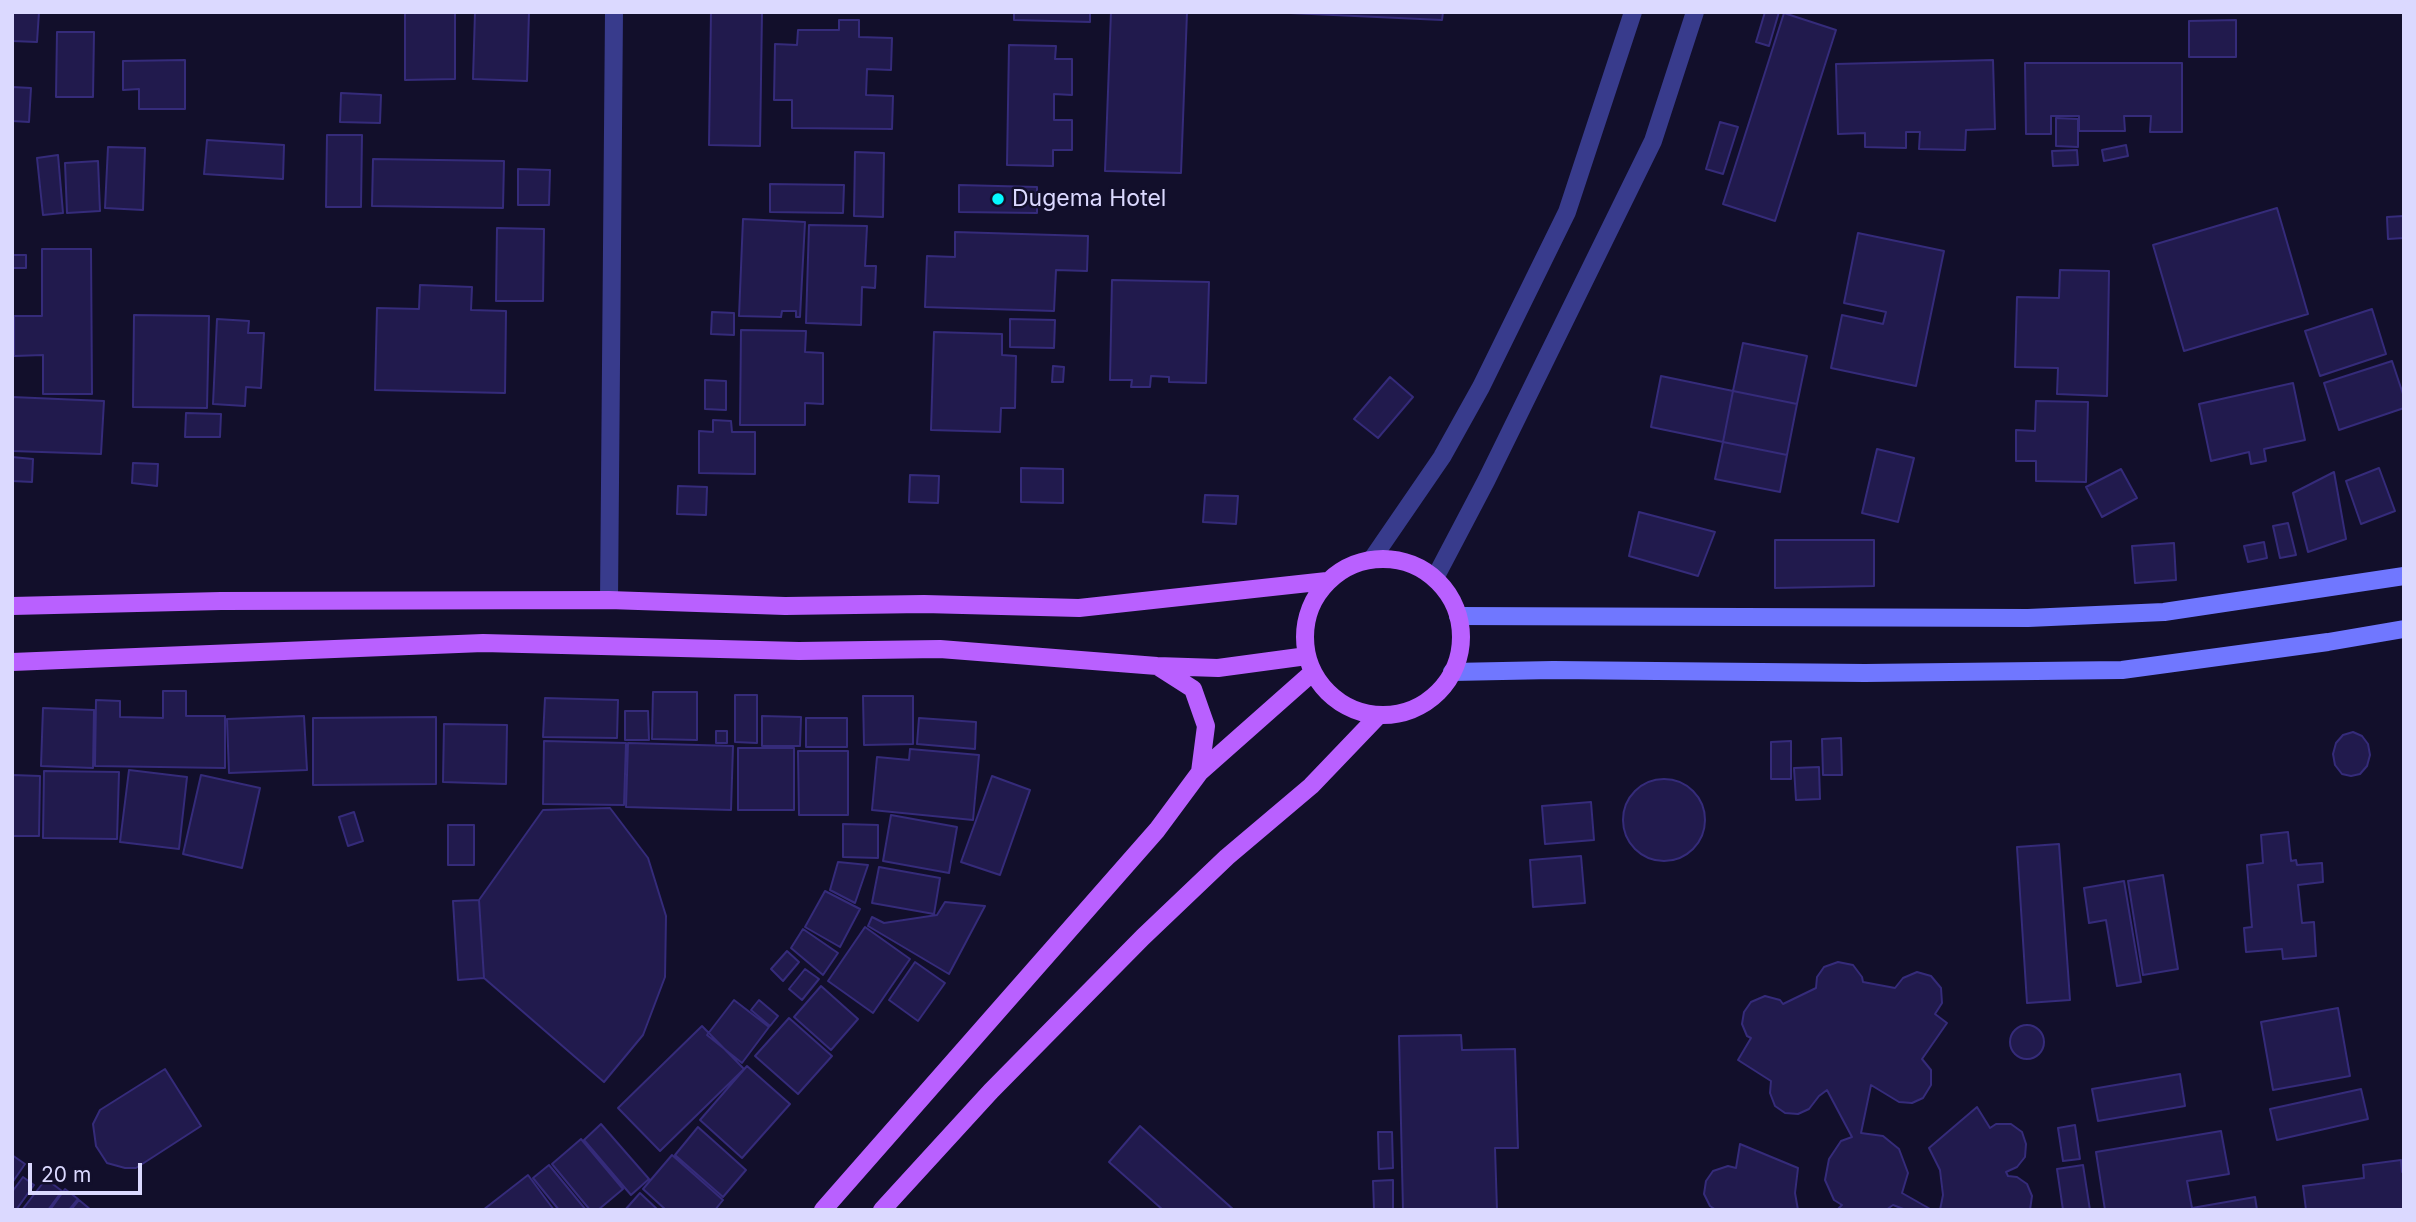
<!DOCTYPE html>
<style>
body{margin:0}
#map{position:relative;width:2416px;height:1222px;overflow:hidden;background:#120f2b;font-family:Inter,sans-serif}
canvas{display:block}
.frame{position:absolute;inset:0;border:14px solid #dbd9ff;pointer-events:none}
.scale{position:absolute;left:28px;top:1163px;width:114px;height:32px;box-sizing:border-box;border:4px solid #dbd9ff;border-top:0;padding-left:9px;font-size:21px;line-height:24px;white-space:nowrap;color:#dbd9ff;-webkit-text-stroke:5px #120f2b;paint-order:stroke}
</style>
<div id="map">
<canvas width="2416" height="1222"></canvas>
<div class="frame"></div>
<div class="scale">20 m</div>
</div>
<script>
const ctx = document.querySelector('canvas').getContext('2d');
ctx.lineJoin = 'round';
function fill(path, color) {
  ctx.fillStyle = color;
  ctx.fill(path, 'evenodd');
}
function strokePath(path, color, width, dash) {
  ctx.strokeStyle = color;
  ctx.lineWidth = width;
  ctx.lineCap = dash ? 'butt' : 'round';
  ctx.setLineDash(dash || []);
  ctx.stroke(path);
}
function write(font, color, halo, rows, align = 'center') {
  ctx.font = font + ' Inter,sans-serif';
  ctx.lineWidth = 5;
  ctx.setLineDash([]);
  ctx.textBaseline = 'middle';
  ctx.strokeStyle = halo;
  ctx.fillStyle = color;
  for (const [text, x, y, turn = 0] of rows) {
    ctx.save();
    ctx.translate(x, y);
    ctx.rotate((+turn || 0) * Math.PI / 180);
    ctx.textAlign = isNaN(turn) ? turn : align;
    if (halo) ctx.strokeText(text, 0, 0);
    ctx.fillText(text, 0, 0);
    ctx.restore();
  }
}
const building = new Path2D(`
 M12 12H39L37 42 12 41Z
 M405 12H455V79L405 80Z
 M475 12H529L527 81 473 79Z
 M711 12H762L760 146 709 145Z
 M1014 12H1090V22L1014 20Z
 M1111 12H1187L1181 173 1105 171Z
 M1268 12H1443L1442 20Z
 M1765 12H1779L1769 46 1756 42Z
 M1784 13 1836 30 1775 221 1723 204Z
 M839 20H859V37L892 38 891 70 867 69 866 95 893 96 892 129 792 128V100H774L775 44 797 45 798 30H839Z
 M2236 20V57H2189V21Z
 M57 32H94L93 97H56Z
 M1009 45 1056 46 1055 59H1072V95L1054 94V120H1072V150H1053V166L1007 165Z
 M185 60V109H139V89L123 90V61Z
 M1993 60 1995 129 1966 130 1965 150 1919 149 1920 132H1906V148L1865 147V133L1838 134 1836 64Z
 M2025 63H2182V132H2150L2151 116H2124L2125 131H2079V116H2051V134H2026Z
 M12 87 31 88 29 122 12 121Z
 M341 93 381 95 380 123 340 122Z
 M2056 118 2078 119V147L2056 146Z
 M1720 122 1738 127 1723 174 1706 169Z
 M327 135H362L361 207H326Z
 M207 140 284 145 283 179 204 174Z
 M2126 145 2128 156 2104 161 2102 150Z
 M108 147 145 148 143 210 105 208Z
 M2077 150 2078 165 2053 166 2052 151Z
 M855 152 884 153 883 217 854 216Z
 M58 155 63 213 43 215 37 158Z
 M373 159 504 161 503 208 372 206Z
 M98 161 100 211 67 213 65 163Z
 M518 169 550 170 549 205H518Z
 M770 184 844 185 843 213 770 212Z
 M959 185 1037 187V213L959 212Z
 M2277 208 2308 314 2184 351 2153 245Z
 M2404 216V238L2388 239 2387 217Z
 M743 219 805 222 800 317H796V311H782L781 317 739 316Z
 M809 225 867 226 865 266H876L875 288 862 287 861 325 806 323Z
 M497 228 544 229 543 301H496Z
 M955 232 1088 236 1087 271 1056 270 1054 311 925 307 927 256 955 257Z
 M1858 233 1944 251 1916 386 1831 368 1842 315 1883 324 1886 312 1844 303Z
 M42 249H91L92 394H43V355L14 356V316H42Z
 M12 255H26V268H12Z
 M2060 270 2109 271 2107 396 2057 394 2058 368 2015 367 2017 297 2059 298Z
 M1112 280 1209 282 1206 383 1169 382V377L1151 376 1150 387H1131L1132 380H1110Z
 M420 285 472 287 471 310 506 311 505 393 375 390 377 308 419 309Z
 M2372 309 2386 354 2320 376 2305 331Z
 M712 312 734 313V335L711 334Z
 M134 315 209 316 207 408 133 407Z
 M217 319 249 321 248 333H264L261 388 246 387 245 406 213 404Z
 M1010 319 1055 320 1054 348 1010 347Z
 M741 330 806 331 805 352 823 353V404L805 403V425H740Z
 M934 332 1002 334V355L1016 356 1015 408H1001L1000 432 931 430Z
 M1743 343 1807 356 1797 404 1733 391Z
 M2392 361 2404 397V408L2339 430 2324 383Z
 M1053 366 1064 367 1063 382H1052Z
 M1661 376 1733 391 1723 442 1651 427Z
 M1390 377 1413 397 1378 438 1354 419Z
 M705 380 726 381V410L705 409Z
 M2293 383 2305 440 2264 449 2266 461 2251 464 2249 452 2211 461 2199 404Z
 M1733 391 1797 404 1787 455 1723 442Z
 M12 397 104 401 101 454 12 451Z
 M2036 401 2088 402 2086 482 2036 481V461H2016V430L2035 431Z
 M186 413 221 414 220 437H185Z
 M713 420 731 421 732 432H755V474L699 473V431L713 432Z
 M1723 442 1787 455 1780 492 1715 479Z
 M1877 449 1914 458 1898 522 1862 513Z
 M12 457 33 459 32 482 12 481Z
 M133 463 158 464 157 486 132 483Z
 M1021 468 1063 469V503L1021 502Z
 M2379 468 2395 511 2361 524 2346 481Z
 M2121 469 2137 498 2102 517 2086 487Z
 M2334 472 2346 539 2308 552 2293 493Z
 M910 475 939 476 938 503 909 502Z
 M678 486 707 487 706 515 677 514Z
 M1205 495 1238 496 1236 524 1203 522Z
 M1639 512 1715 532 1698 576 1629 556Z
 M2288 523 2296 555 2280 558 2273 526Z
 M1775 540H1874V586L1775 588Z
 M2264 542 2267 558 2248 562 2244 546Z
 M2174 543 2176 580 2135 583 2132 546Z
 M163 691H186V716H225V768L95 766 96 700 120 701V717L163 718Z
 M653 692H697V740L652 739Z
 M735 695H757V743L735 742Z
 M863 696H913V744L864 745Z
 M545 698 618 700 617 738 543 737Z
 M43 708 94 710 93 768 41 766Z
 M625 711H648L649 740H625Z
 M304 716 307 770 229 773 227 719Z
 M762 716 801 717 800 746H762Z
 M436 717V784L313 785V718Z
 M806 718H847V747H806Z
 M919 718 976 722 975 749 917 744Z
 M444 724 507 725 506 784 443 782Z
 M716 731H727V743H716Z
 M2353 732 2362 736 2368 744 2370 755 2367 766 2360 774 2351 776 2342 774 2335 765 2333 754 2336 743 2343 735Z
 M1841 738 1842 775H1823L1822 739Z
 M544 741 626 743 624 805 543 804Z
 M1791 741V779H1771V742Z
 M628 743 733 746 731 810 626 807Z
 M738 748H794V810H738Z
 M910 749 979 755 973 820 872 810 877 757 909 760Z
 M798 751H848V815H799Z
 M1819 767 1820 799 1796 800 1794 768Z
 M129 770 187 777 179 849 120 842Z
 M44 771 119 772 117 839 43 838Z
 M12 775 40 776 39 836H12Z
 M201 775 260 788 242 868 183 854Z
 M992 776 1030 790 1000 875 961 862Z
 M1623 820a41 41 0 1 1 82 0a41 41 0 1 1-82 0Z
 M1591 802 1594 840 1545 844 1542 806Z
 M610 808 648 858 666 916 665 977 643 1035 604 1082 484 978 479 900 543 810Z
 M354 812 363 841 348 846 339 817Z
 M891 815 957 827 949 873 883 861Z
 M843 824 878 825V858L843 857Z
 M448 825H474V865H448Z
 M2288 832 2291 861 2296 860 2297 865 2322 863 2323 882 2298 885 2302 923 2314 922 2316 956 2283 959 2282 949 2246 952 2244 928 2252 927 2247 865 2263 863 2261 835Z
 M2059 844 2070 1000 2027 1003 2017 847Z
 M1581 856 1585 903 1533 907 1530 860Z
 M838 862 868 865 855 903 830 890Z
 M879 867 940 878 934 914 872 903Z
 M2163 875 2178 969 2143 975 2128 881Z
 M2124 881 2141 982 2117 986 2106 920 2089 923 2084 888Z
 M825 891 860 909 840 947 805 927Z
 M479 900 484 978 458 980 453 901Z
 M945 902 985 906 949 974 868 926 872 917 884 923 937 915Z
 M865 927 910 959 873 1013 828 981Z
 M803 929 838 953 823 975 791 948Z
 M787 951 799 962 783 981 771 969Z
 M915 962 945 983 918 1021 889 1000Z
 M1838 962 1853 965 1862 977 1863 982 1895 988 1903 978 1917 972 1931 976 1941 988 1942 1003 1935 1014 1947 1023 1922 1059 1931 1070V1085L1923 1098 1912 1103 1899 1102 1871 1085 1861 1133 1883 1136 1899 1149 1908 1173 1902 1193 1932 1210H1906L1893 1205 1886 1210H1837L1842 1205 1834 1200 1825 1180 1829 1159 1841 1141 1852 1137 1827 1090 1819 1096 1809 1109 1798 1114 1785 1113 1775 1106 1770 1093 1771 1081 1738 1060 1751 1038 1747 1036 1742 1024 1744 1012 1751 1002 1765 996 1780 1000 1783 1004 1816 988 1817 977 1824 967Z
 M805 969 819 979 802 1000 789 989Z
 M821 986 858 1019 831 1050 794 1017Z
 M734 1000 769 1027 742 1063 707 1035Z
 M759 1000 778 1016 770 1026 751 1010Z
 M2338 1008 2350 1076 2273 1090 2261 1022Z
 M789 1018 832 1056 798 1094 755 1056Z
 M2010 1042a17 17 0 1 1 34 0a17 17 0 1 1-34 0Z
 M702 1026 744 1069 660 1151 618 1108Z
 M1461 1035 1462 1050 1515 1049 1518 1148H1495L1497 1210H1403L1399 1036Z
 M747 1066 790 1104 742 1158 700 1120Z
 M165 1069 201 1126 136 1168H125L107 1163 96 1146 93 1124 100 1110Z
 M2180 1074 2185 1106 2098 1121 2092 1089Z
 M2361 1089 2368 1119 2277 1140 2270 1109Z
 M1977 1107 1990 1128 1996 1124H2011L2022 1132 2026 1144 2025 1157 2017 1167 2006 1172 2008 1176 2017 1177 2027 1184 2032 1196 2030 1210H1940L1943 1195 1940 1170 1929 1148Z
 M601 1124 649 1179 631 1195 584 1140Z
 M2075 1125 2080 1159 2063 1161 2058 1128Z
 M1140 1126 1234 1210H1163L1109 1162Z
 M698 1127 746 1170 723 1197 675 1155Z
 M2221 1131 2229 1174 2187 1181 2192 1208 2255 1197 2257 1210H2105L2096 1152Z
 M1378 1132H1392L1393 1168 1379 1169Z
 M581 1139 623 1189 598 1210H590L552 1164Z
 M1740 1144 1798 1168 1795 1193 1798 1210H1716L1710 1206 1704 1194 1706 1181 1713 1171 1728 1166 1736 1168Z
 M12 1155 25 1164 12 1183Z
 M672 1155 723 1200 715 1210H666L643 1189Z
 M2401 1160 2402 1172H2404V1210H2306L2303 1186 2364 1178 2363 1165Z
 M549 1165 586 1210H559L533 1178Z
 M2083 1165 2090 1210H2063L2057 1169Z
 M528 1175 554 1210H483Z
 M23 1177 34 1185 16 1210H12V1192Z
 M46 1179 62 1191 48 1210H22Z
 M1393 1180V1210H1374L1373 1181Z
 M65 1189 78 1199 69 1210H50Z
 M640 1193 658 1210H625Z
 M79 1200 91 1210H71Z`);
const minor = new Path2D(`
 M609 600 614 12`);
const tertiary = new Path2D(`
 M1372 559 1442 457 1481 387 1567 212 1633 12
 M1435 578 1486 481 1653 141 1695 12`);
const secondary = new Path2D(`
 M1458 616 2028 618 2164 612 2404 576
 M1452 672 1553 670 1865 673 2122 670 2328 642 2404 629`);
const primary = new Path2D(`
 M1305 637a78 78 0 1 1 156 0a78 78 0 1 1-156 0Z
 M12 606 221 601 609 600 785 606 924 604 1079 608 1327 581
 M12 662 483 643 799 651 940 649 1157 666 1218 668 1307 656
 M1157 666 1193 689 1206 726 1200 772
 M823 1210 1157 830 1200 772 1313 672
 M882 1210 991 1091 1143 937 1227 857 1311 786 1379 715`);
const markers = [
 [998,199,7,"#05f8ff"]
];
const poiNames = [
 ["Dugema Hotel",1012,199]
];
fill(building, '#211a4d');
strokePath(building, '#352b7a', 2);
strokePath(minor, '#383b8c', 18);
strokePath(tertiary, '#383b8c', 18);
strokePath(secondary, '#7077ff', 18);
strokePath(primary, '#b960ff', 18);
for (const [x, y, r, color] of markers) {
  const dot = new Path2D();
  dot.arc(x, y, r, 0, 2 * Math.PI);
  ctx.fillStyle = color;
  ctx.fill(dot);
  strokePath(dot, '#120f2b', 2.5);
}
write('23px', '#dbd9ff', '#120f2b', poiNames, 'left');
</script>
